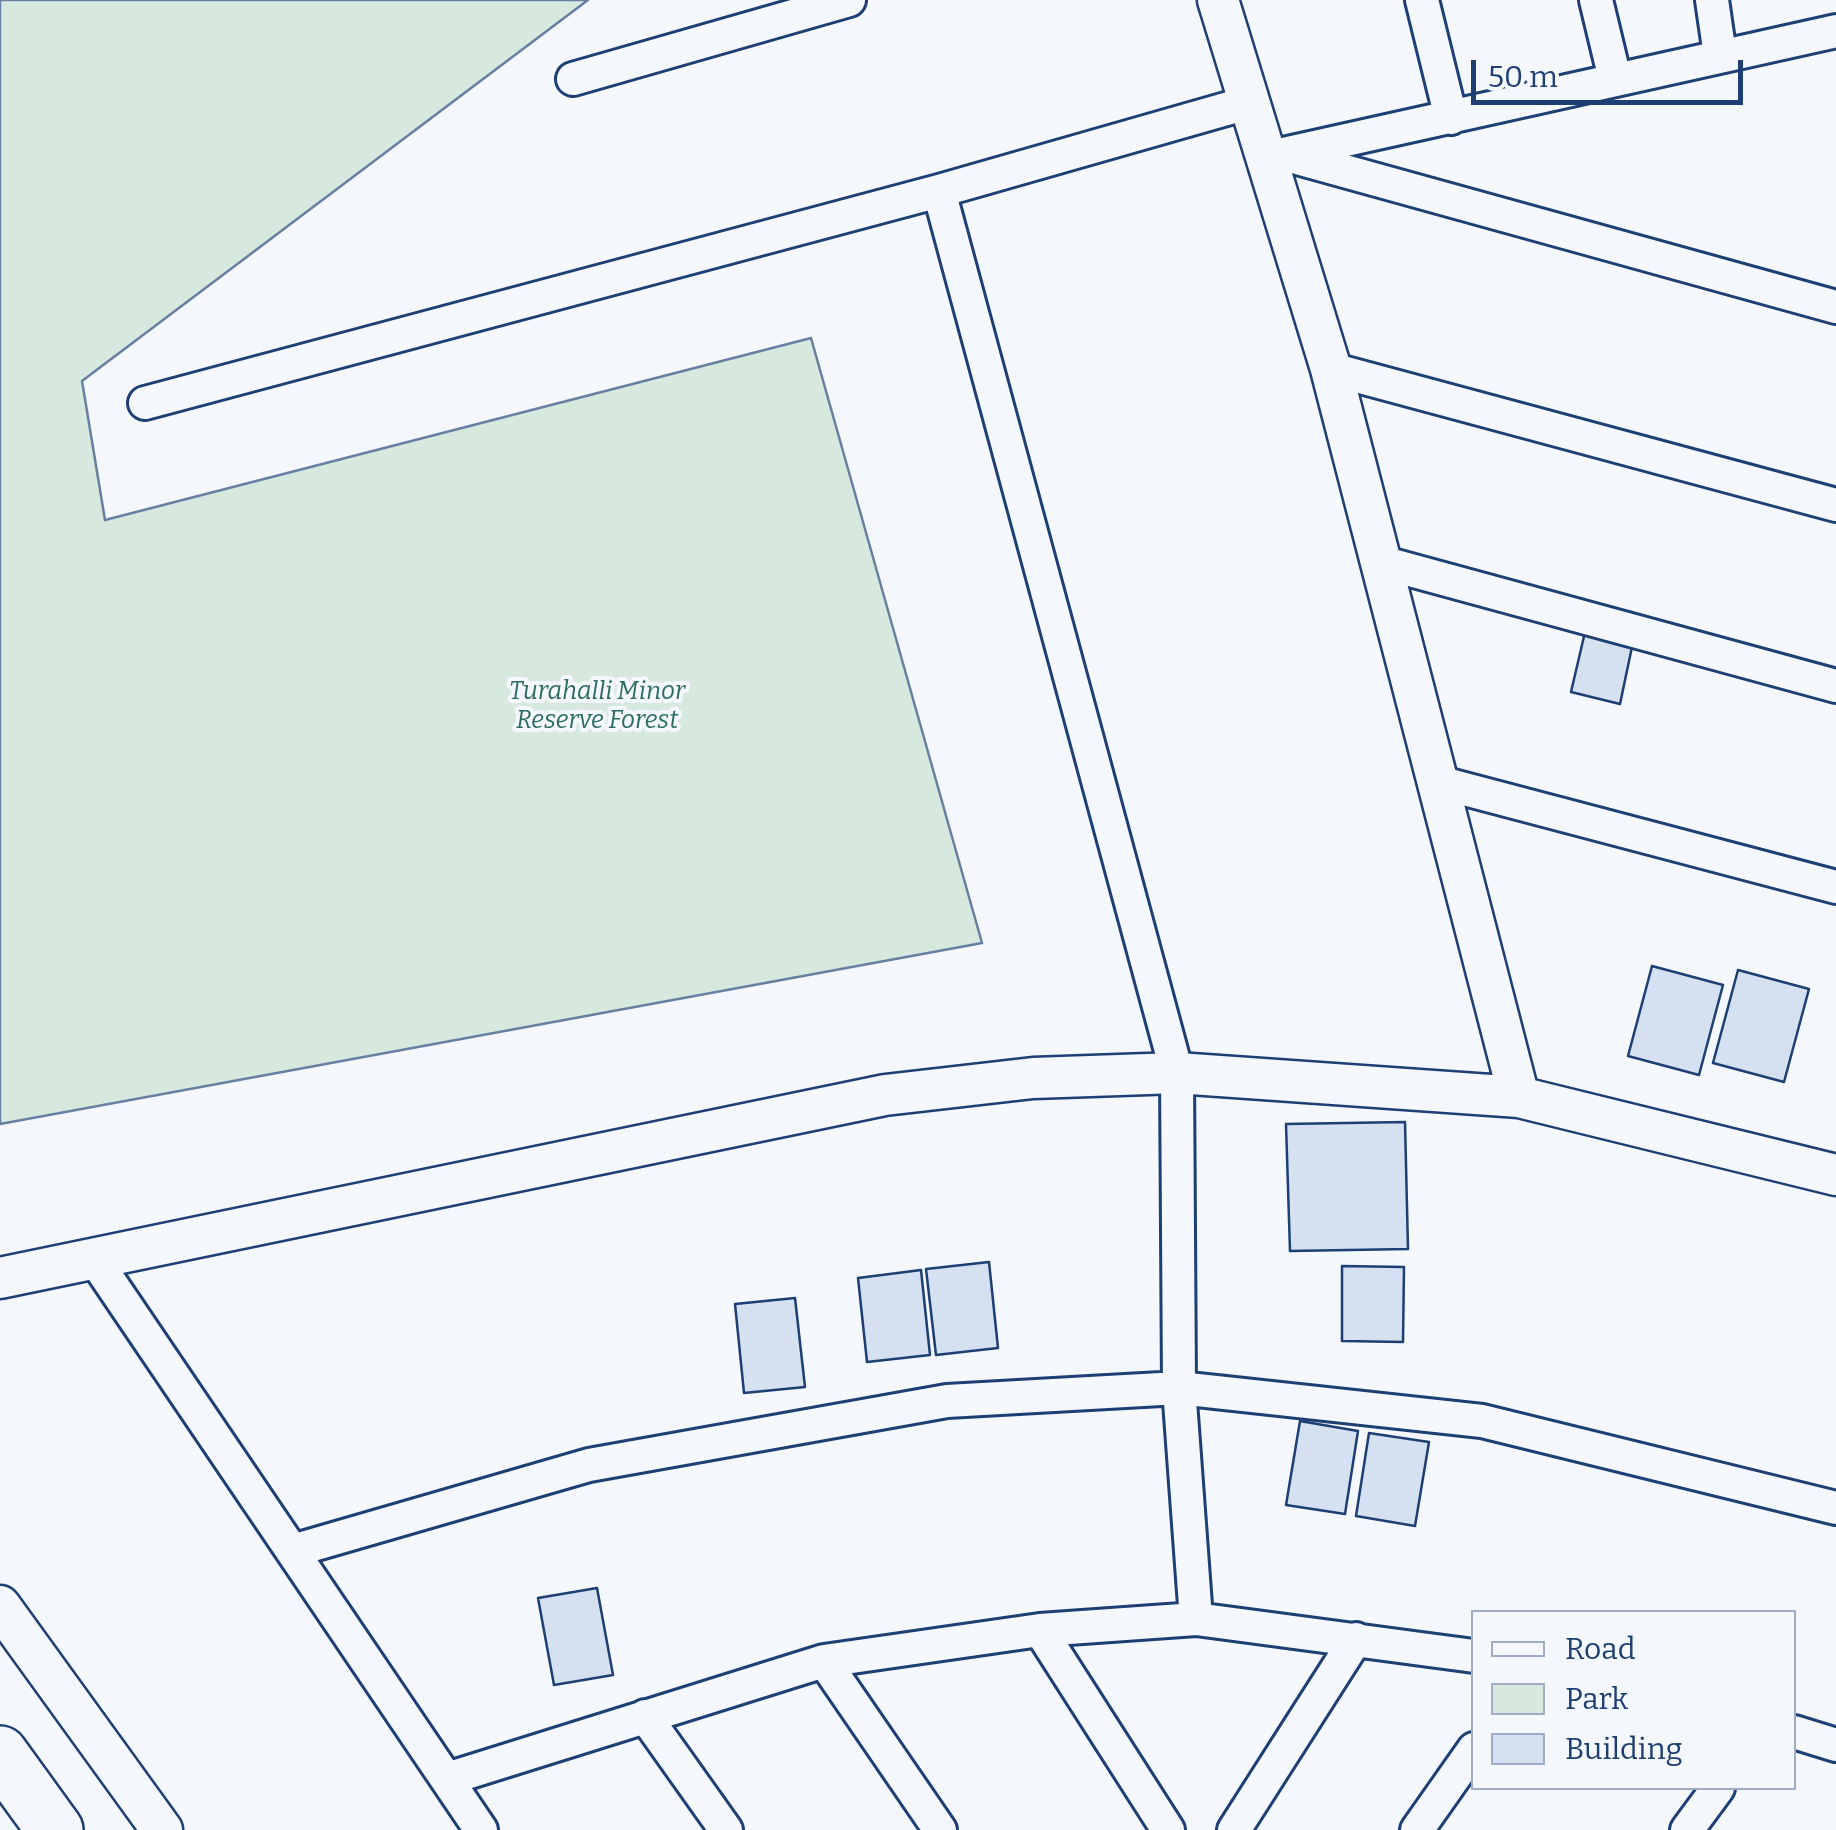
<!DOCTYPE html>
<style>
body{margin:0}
#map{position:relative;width:1836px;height:1830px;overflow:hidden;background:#f4f7fb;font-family:Bitter,serif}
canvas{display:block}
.legend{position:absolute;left:1471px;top:1610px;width:325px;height:180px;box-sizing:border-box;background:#f4f7fb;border:2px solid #9eadc5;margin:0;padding:12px 18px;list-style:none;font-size:30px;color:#1d3f73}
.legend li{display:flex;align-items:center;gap:20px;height:50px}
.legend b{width:50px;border:2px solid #9eadc5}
.scale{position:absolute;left:1471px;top:60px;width:272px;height:45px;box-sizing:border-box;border:5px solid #1d3f73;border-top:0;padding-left:12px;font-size:30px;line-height:35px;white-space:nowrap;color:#1d3f73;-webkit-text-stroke:8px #f4f7fb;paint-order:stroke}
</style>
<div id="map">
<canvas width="1836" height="1830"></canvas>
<ul class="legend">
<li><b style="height:12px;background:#f4f7fb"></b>Road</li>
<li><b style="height:28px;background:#d7e8df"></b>Park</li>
<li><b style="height:28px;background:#d5e0f0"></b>Building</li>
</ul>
<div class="scale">50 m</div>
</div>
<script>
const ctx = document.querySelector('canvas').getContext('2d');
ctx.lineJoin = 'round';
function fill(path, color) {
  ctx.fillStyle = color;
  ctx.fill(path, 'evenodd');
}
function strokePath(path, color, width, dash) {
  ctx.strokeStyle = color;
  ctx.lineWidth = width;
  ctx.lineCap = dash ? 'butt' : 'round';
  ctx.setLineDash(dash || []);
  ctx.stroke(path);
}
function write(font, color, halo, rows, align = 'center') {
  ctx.font = font + ' Bitter,serif';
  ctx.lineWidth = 8;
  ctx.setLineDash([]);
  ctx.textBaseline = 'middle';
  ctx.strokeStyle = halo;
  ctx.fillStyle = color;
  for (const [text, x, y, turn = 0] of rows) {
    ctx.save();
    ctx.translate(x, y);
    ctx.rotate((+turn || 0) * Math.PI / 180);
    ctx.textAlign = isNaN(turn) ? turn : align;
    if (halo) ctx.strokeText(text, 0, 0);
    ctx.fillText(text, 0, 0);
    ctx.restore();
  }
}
const green = new Path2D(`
 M0 0H588L82 381 105 520 811 338 982 943 0 1124Z`);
const building = new Path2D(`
 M1585 632 1633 642 1620 704 1571 692Z
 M1652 966 1723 985 1699 1075 1628 1056Z
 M1738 970 1809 989 1784 1082 1713 1063Z
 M1405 1122 1408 1249 1290 1251 1286 1124Z
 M989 1262 998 1348 936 1355 926 1269Z
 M1342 1266 1404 1267 1403 1342 1342 1341Z
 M921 1270 930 1355 867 1362 858 1278Z
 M795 1298 805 1387 744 1393 735 1304Z
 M1300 1421 1358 1431 1345 1514 1286 1505Z
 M1369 1433 1429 1442 1415 1526 1356 1516Z
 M597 1588 613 1675 554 1685 538 1598Z`);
const minor = new Path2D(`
 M1422 0 1451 118
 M1596 0 1615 79
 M1712 0 1720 55
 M573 79 849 0
 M1283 154 1836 307
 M1265 158 1836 31
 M939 191 1177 1073 1179 1388 1196 1619
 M1331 369 1836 505
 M145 403 939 191 1247 103
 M1381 562 1836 686
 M1438 782 1836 887
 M93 1257 481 1830
 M292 1551 589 1465 947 1401 1179 1388 1482 1421 1836 1508
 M1040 1630 1168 1830
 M824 1661 940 1830
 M645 1716 726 1830
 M1794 1732 1836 1745
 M447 1779 824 1661 1040 1630 1196 1619 1474 1656
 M1234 1830 1356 1639
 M1417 1830 1474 1749
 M1687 1830 1718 1788`);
const tertiary = new Path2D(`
 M1218 0 1331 369 1519 1097
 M0 1278 885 1095 1033 1078 1177 1073 1519 1097 1836 1175
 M0 1606 162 1830`);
const motorway = new Path2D(`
 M0 1754 55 1830`);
const parkNames = [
 ["Turahalli Minor",597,692],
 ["Reserve Forest",597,721]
];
fill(green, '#d7e8df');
strokePath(green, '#687fa3', 2.5);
fill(building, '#d5e0f0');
strokePath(building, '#1d3f73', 2.5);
strokePath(minor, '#1d3f73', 38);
strokePath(tertiary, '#1d3f73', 45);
strokePath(motorway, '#1d3f73', 60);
strokePath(minor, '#f4f7fb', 32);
strokePath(tertiary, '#f4f7fb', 40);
strokePath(motorway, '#f4f7fb', 55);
write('italic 25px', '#2c6c60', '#f4f7fb', parkNames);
</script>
